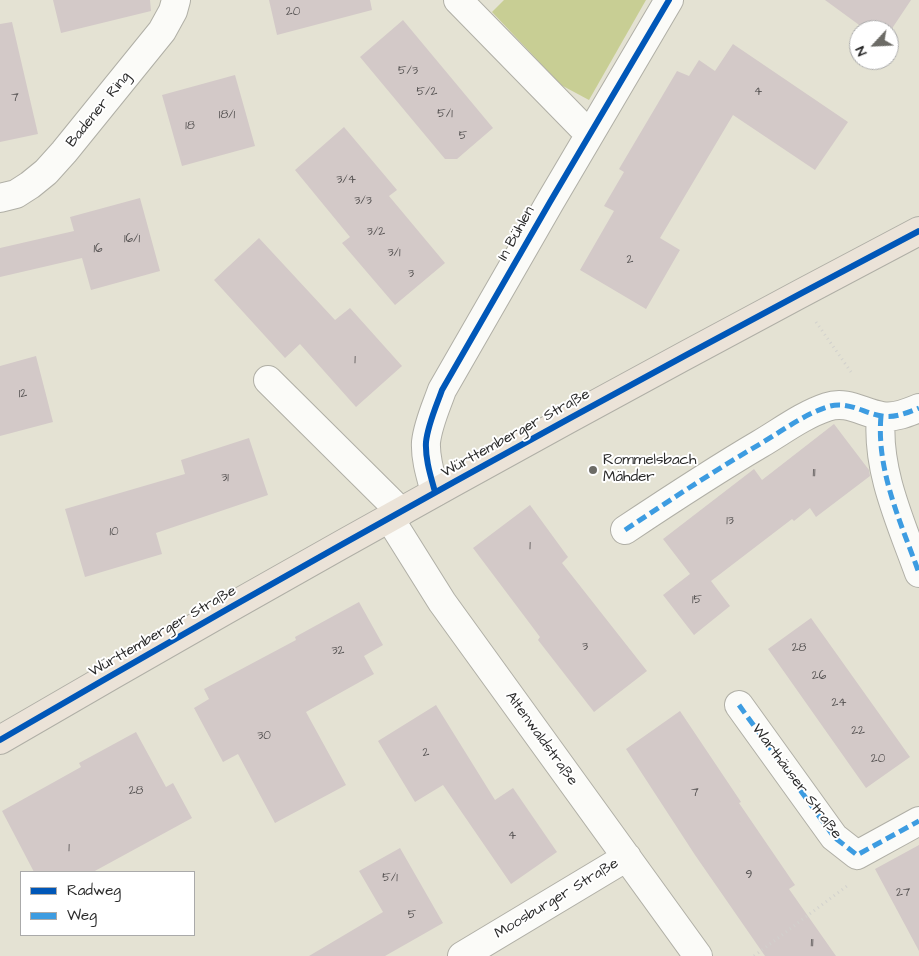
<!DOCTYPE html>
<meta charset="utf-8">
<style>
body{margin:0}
#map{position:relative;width:919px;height:956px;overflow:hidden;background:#e4e2d3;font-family:"Architects Daughter",sans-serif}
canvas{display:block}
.legend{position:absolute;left:20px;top:871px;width:175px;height:65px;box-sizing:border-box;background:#fff;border:1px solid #aaa;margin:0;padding:6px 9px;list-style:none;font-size:15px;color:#2b2b2b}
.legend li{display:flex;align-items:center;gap:10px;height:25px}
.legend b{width:25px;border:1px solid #aaa}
.north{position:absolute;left:849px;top:20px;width:50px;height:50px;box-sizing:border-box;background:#fff;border:1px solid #aaa;border-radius:50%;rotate:245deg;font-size:14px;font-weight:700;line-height:20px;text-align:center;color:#2b2b2b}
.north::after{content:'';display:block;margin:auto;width:18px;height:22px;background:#6c6b66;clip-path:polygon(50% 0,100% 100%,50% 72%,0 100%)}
</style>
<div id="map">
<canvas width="919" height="956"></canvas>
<ul class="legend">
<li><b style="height:6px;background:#0057b8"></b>Radweg</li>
<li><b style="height:6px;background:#3d9ce1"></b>Weg</li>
</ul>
<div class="north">N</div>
</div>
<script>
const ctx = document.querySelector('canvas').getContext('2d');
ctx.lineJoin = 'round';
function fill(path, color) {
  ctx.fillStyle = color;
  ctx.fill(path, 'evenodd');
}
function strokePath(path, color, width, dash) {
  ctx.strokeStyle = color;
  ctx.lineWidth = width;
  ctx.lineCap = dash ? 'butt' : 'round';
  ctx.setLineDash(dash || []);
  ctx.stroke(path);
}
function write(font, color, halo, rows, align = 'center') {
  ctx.font = font + ' "Architects Daughter",sans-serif';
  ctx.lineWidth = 4;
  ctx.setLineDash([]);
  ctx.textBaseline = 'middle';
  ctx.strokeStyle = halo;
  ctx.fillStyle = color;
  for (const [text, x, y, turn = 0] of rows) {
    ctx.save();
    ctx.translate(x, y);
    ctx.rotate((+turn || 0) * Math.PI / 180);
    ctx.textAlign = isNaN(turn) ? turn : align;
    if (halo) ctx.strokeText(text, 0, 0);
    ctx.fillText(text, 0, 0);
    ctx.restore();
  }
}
const green = new Path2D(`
 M504 0H646L589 100 561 85 492 12Z`);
const building = new Path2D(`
 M53 0H150L151 11 61 33Z
 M269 0H370L372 10 277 35Z
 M825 0H911L891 30H866Z
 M403 20 493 128 457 159H445L360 57Z
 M12 22 38 134 0 142V24Z
 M733 44 848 122 815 170 733 115 660 238 680 250 646 309 580 270 614 211 604 206 624 172 619 169 677 71 689 76 699 60 715 71Z
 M235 75 255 146 182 166 162 95Z
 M344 127 397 190 389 196 445 263 395 305 342 243 350 237 295 170Z
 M140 198 160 271 91 290 82 258 0 277V248L74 231 70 217Z
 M259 238 335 320 350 308 402 366 356 407 300 344 285 358 214 280Z
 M36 356 53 422 0 436V366Z
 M834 424 869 470 870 476 816 517 810 508 794 521 792 519 711 581 730 606 694 635 663 595 690 574 663 539 754 469 762 480Z
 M249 438 268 495 156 533 162 554 85 577 65 509 185 474 181 460Z
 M530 505 568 557 562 563 647 671 594 712 538 640 540 637 473 548Z
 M359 602 383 645 364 656 374 674 306 712 346 785 275 823 238 754 223 762 194 708 209 699 204 689 296 640 295 637Z
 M811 618 910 757 866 788 768 649Z
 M436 705 495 800 513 788 557 852 511 884 443 785 415 802 378 741Z
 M680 711 741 802 739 803 795 885 789 889 836 956H765L695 855 626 749Z
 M136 732 166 787 173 783 192 818 93 872H34L2 811 81 767 79 763Z
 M919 845V951L875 869Z
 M400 848 443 923 385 956H309L383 912 359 871Z`);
const path = new Path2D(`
 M816 322 851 372
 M754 956 847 886`);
const minor = new Path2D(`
 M458 0 589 134
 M0 198 16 194 30 185 46 172 64 152 162 31 173 11 176 0
 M268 380 401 512
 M881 416C876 470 901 523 919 573
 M435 492C431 477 425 459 426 442 428 424 436 407 442 390L550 202 669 0
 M390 519 442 602 698 956
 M625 530C670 500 714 471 760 444 782 431 803 415 827 407 847 400 863 413 882 416 895 418 907 413 919 408
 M739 705 834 837 857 855 919 821
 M462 956 627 857`);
const major = new Path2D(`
 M0 740C302 564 609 394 919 231`);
const quiet = new Path2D(`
 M881 416C876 470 901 523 919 573
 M625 530C670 500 714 471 760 444 782 431 803 415 827 407 847 400 863 413 882 416 895 418 907 413 919 408
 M739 705 834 837 857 855 919 821`);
const cycleway = new Path2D(`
 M435 492C431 477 425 459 426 442 428 424 436 407 442 390L550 202 669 0
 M0 740C302 564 609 394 919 231`);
const markers = [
 [593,470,5,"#6c6b66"]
];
const numberNames = [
 ["20",293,12],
 ["5/3",408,71],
 ["5/2",427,92],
 ["4",758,92],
 ["7",15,98],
 ["5/1",445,114],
 ["18/1",227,115],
 ["18",190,126],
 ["5",463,136],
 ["3/4",346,180],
 ["3/3",363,201],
 ["3/2",376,232],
 ["16/1",132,239],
 ["16",98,249],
 ["3/1",394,253],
 ["2",630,260],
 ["3",411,274],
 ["1",355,360],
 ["12",23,394],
 ["11",814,473],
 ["31",225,478],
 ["13",730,521],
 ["10",114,532],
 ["1",530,546],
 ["15",697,600],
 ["3",585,647],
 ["28",799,648],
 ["32",338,651],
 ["26",819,676],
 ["24",839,703],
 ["22",858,731],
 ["30",264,736],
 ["2",426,753],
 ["20",878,759],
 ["28",136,791],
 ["7",695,793],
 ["4",512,836],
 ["1",69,848],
 ["9",749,875],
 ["5/1",390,878],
 ["27",903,893],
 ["5",412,915],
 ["11",812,943]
];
const streetNames = [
 ["Badener Ring",99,110,-51],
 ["In Bühlen",517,234,-61],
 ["Württemberger Straße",516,434,-29],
 ["Württemberger Straße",163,632,-30],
 ["Altenwaldstraße",541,739,54],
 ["Warthäuser Straße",796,782,53],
 ["Moosburger Straße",557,899,-31]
];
const poiNames = [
 ["Rommelsbach",603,461],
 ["Mähder",603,478]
];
fill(green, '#c8ce94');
fill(building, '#d3c9c8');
strokePath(minor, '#b0afa6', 30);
strokePath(major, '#b0afa6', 30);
strokePath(path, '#d2d1cd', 3, [1, 4]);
strokePath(minor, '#fbfbf8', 28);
strokePath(major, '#ebe3d8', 28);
strokePath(quiet, '#3d9ce1', 5, [10, 5]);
strokePath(cycleway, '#0057b8', 6);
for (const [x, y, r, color] of markers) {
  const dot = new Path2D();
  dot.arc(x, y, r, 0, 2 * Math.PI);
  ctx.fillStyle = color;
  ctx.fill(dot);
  strokePath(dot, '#fff', 2);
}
write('12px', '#555252', null, numberNames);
write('15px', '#2b2b2b', '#fff', streetNames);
write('15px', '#2b2b2b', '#fff', poiNames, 'left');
</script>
